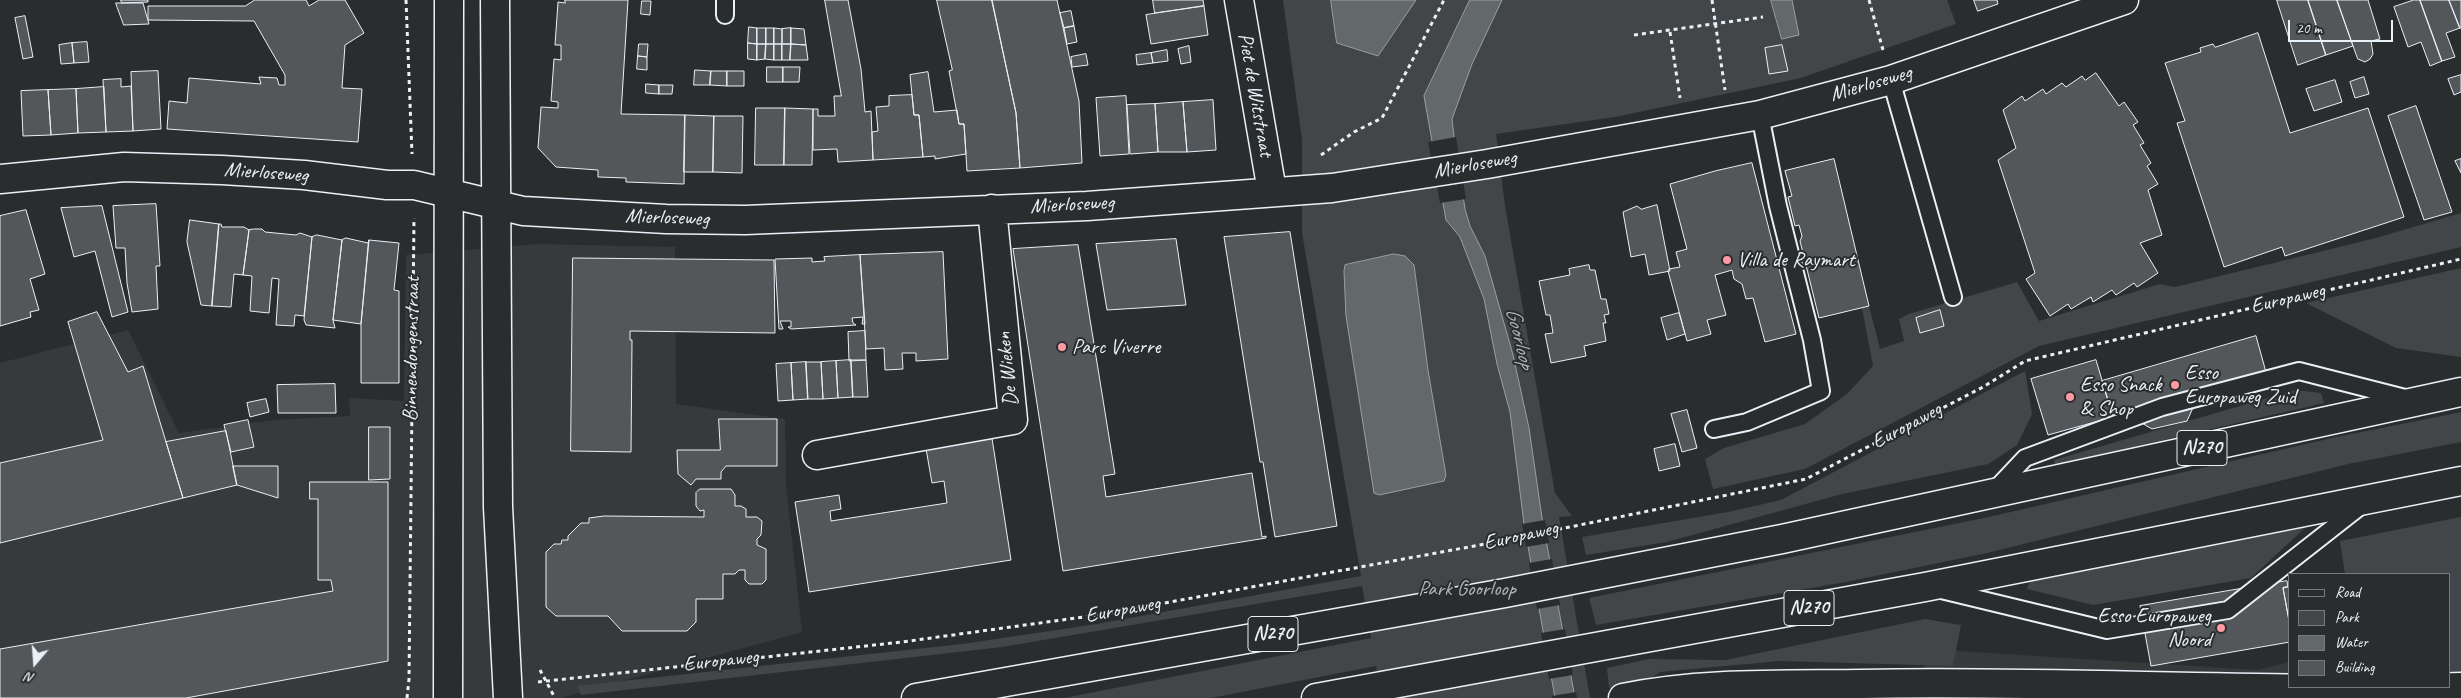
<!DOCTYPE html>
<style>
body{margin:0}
#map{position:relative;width:2461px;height:698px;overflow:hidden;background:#2a2d2e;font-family:Caveat,sans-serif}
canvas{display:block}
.legend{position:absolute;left:2288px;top:573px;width:162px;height:115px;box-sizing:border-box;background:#2a2d2e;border:1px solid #767b7f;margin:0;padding:6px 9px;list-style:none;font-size:15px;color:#e8f1f8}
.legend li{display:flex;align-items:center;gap:10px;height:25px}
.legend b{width:25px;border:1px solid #767b7f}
.north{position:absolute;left:10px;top:638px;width:50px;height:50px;-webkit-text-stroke:4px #2a2d2e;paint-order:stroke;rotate:198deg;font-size:14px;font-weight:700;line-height:20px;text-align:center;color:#e8f1f8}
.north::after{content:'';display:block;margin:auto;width:18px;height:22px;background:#e8f1f8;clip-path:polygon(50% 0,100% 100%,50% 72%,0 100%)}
.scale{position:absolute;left:2288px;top:20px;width:105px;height:22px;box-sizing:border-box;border:2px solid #e8f1f8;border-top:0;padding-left:6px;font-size:15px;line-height:18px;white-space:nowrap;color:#e8f1f8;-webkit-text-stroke:4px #2a2d2e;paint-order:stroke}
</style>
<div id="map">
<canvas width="2461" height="698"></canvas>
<ul class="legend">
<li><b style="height:6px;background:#2a2d2e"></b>Road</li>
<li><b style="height:14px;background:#424648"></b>Park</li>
<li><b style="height:14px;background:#63686b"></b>Water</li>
<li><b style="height:14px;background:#535759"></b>Building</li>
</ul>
<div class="north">N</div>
<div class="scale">20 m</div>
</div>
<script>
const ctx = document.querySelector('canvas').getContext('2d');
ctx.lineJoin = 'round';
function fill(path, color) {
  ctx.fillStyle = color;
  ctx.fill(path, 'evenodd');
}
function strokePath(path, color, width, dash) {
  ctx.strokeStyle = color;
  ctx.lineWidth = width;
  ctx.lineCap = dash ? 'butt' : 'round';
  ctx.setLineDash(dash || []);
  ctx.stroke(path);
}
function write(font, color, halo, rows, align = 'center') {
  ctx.font = font + ' Caveat,sans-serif';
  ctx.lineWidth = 4;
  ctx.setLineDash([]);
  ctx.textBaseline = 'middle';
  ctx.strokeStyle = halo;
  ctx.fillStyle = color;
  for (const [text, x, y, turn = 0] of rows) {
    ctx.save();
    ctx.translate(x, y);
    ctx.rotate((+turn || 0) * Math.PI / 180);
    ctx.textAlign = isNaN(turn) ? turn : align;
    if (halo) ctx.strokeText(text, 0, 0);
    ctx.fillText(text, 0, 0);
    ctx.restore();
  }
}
const built = new Path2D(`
 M536 244 675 247 676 404 785 419 786 486 802 632 561 698H0V363L128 330 179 433 274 420 350 416 349 398 404 401 406 255Z
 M2461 621V698H1921L1926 649 2257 670 2290 662V687H2450V624Z`);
const green = new Path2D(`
 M1283 0H1947L1956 24 1801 78 1615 117 1496 134 1505 206 1555 493 1572 516 1559 517 1590 698H1382L1376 666 1211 698H1064L1371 638 1362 586 1002 647 581 695 577 686 962 644 1097 624 1361 576 1302 233V140Z
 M2461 213V247L2039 346 1805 469 1713 489 1705 459 1724 448 1805 424 1847 394 1873 366 1862 308 1869 306 1880 349 1904 341 1899 319 1909 314 2017 282 2039 321 2160 284 2175 287 2376 238Z
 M2461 268V357L2396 348 2306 303Z
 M2025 371 2032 414 2017 445 1988 464 1842 494 1667 542 1586 555 1582 537 1728 512 1781 500Z
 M2295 390 2321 393 2324 403 2055 465 2054 460Z
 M2461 412V442L2348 464 1987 553 1846 582 1596 625 1589 598 1989 517 2332 438Z
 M2461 517V671H2450V574H2345L2340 541Z
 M2308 525 2251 578 2093 605 2027 589 2030 580Z
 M1925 619 1961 625 1953 666 1780 661 1660 672 1643 684 1609 688 1607 668 1649 659 1725 660Z`);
const water = new Path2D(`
 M1331 0H1416L1378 56 1337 43Z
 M1470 0H1502L1472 64 1452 119 1454 136 1465 209 1470 226 1485 256 1513 355 1529 428 1542 518 1575 698H1555L1524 524 1510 412 1497 364 1484 299 1460 237 1446 220 1424 96Z
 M1771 0H1792L1799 35 1782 39Z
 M1394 254 1405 256 1414 265 1428 370 1446 475 1444 481 1379 495 1374 493 1346 316 1344 271 1345 265Z`);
const pier = new Path2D(`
 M1456 137 1466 199 1440 203 1428 142Z
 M1545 520 1549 543 1526 547 1522 524Z
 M1552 559 1560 605 1537 609 1529 563Z
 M1565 629 1573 675 1549 679 1541 633Z
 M1576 692 1577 698H1553L1552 696Z`);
const building = new Path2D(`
 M121 0H148V2L122 3Z
 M255 0H306L309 6 319 0H345L364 33 345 45 342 88 362 89 358 142 167 129 169 101 187 103 189 78 261 84 259 77 277 78 279 85H285V75L254 21 148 20V6H245Z
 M565 0H628L621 114 685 115 684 184 626 182V178L598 177V170L556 167 538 148 541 107 558 108V102L551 101 554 59 561 60V45H555L558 2 565 3Z
 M825 0H848L861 69 865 112 871 111 873 160 838 162 837 149 813 150V109H818V116H835L834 96H841Z
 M937 0H992L1016 113 1020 168 967 171 964 124H959L949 71 952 70Z
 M992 0H1057L1079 101 1082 163 1020 168 1016 113Z
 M1153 0H1203L1204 6 1155 13Z
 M1974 0H1997L1998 4 1978 11Z
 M2277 0H2308L2326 55 2298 65Z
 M2308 0H2337L2353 46 2326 55Z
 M2337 0H2368L2380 39 2371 41 2373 54 2370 59 2365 62 2358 59Z
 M2414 0H2420L2442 61 2430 66 2421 42 2408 47 2394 7Z
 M2420 0H2449L2460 28 2446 33 2455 57 2442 61Z
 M2449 0H2461V28H2460Z
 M642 1H651L650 15 641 14Z
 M116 3H143L149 24 124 25Z
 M1204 6 1208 35 1151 44 1146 15Z
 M1071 11 1074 26 1064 28 1060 13Z
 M25 16 33 57 23 59 15 18Z
 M1074 26 1077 42 1067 44 1064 28Z
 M749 27 757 28V44L748 43Z
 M757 28H766V44H757Z
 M766 28H774V44H766Z
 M774 28 782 29V44H774Z
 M791 28 804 29 806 45 791 44Z
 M791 28V44H782V29Z
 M2258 33 2290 133 2368 108 2404 217 2285 256 2282 247 2224 267 2177 123 2185 121 2165 63 2201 52 2200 48 2213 44 2215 47Z
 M87 42 89 62 74 63 72 43Z
 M72 43 74 63 61 64 59 45Z
 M748 43 757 44V60L748 59Z
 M639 44H648L647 57 638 56Z
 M757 44H766L765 59 757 60Z
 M766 44H774V60L765 59Z
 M774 44H782V60H774Z
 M782 44H791L790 60H782Z
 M791 44 806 45 808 60H790Z
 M1782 45 1788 71 1769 74 1765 48Z
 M1189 46 1191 62 1181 64 1178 49Z
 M1167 50 1168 61 1153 63 1151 53Z
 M1151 53 1153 63 1137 65 1136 55Z
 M1086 54 1088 65 1072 67 1071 57Z
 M638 56 647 57V70L637 69Z
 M767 67H783V82H767Z
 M783 67H800L799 82H783Z
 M695 70 711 71 710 85H694Z
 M158 71 161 129 133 131 131 72Z
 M711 71H727V86L710 85Z
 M727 71H744V86H727Z
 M928 72 934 112 957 110 959 124H964L966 154 935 159V156L923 157 919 115H914L910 75Z
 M2096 73 2119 106 2124 102 2138 122 2133 125 2144 143 2140 145 2151 163 2147 166 2158 184 2148 190 2162 235 2140 243 2158 273 2137 287 2134 283 2116 295 2112 290 2093 302 2091 297 2071 309 2068 304 2050 316 2026 279 2035 273 1998 160 2016 148 2003 110 2022 96 2025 101 2043 89 2046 94 2062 83 2066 87 2082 76 2085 80Z
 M2461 75V92L2454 95 2448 79Z
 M2364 77 2369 94 2355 98 2350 82Z
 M121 79V87L131 86 133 131 106 132 103 80Z
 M2335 80 2342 102 2314 111 2306 89Z
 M646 84 659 85V94L646 93Z
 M659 85H673L672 94H659Z
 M104 87 106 132 78 133 76 89Z
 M76 89 78 133 51 135 48 90Z
 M48 90 51 135 23 136 21 91Z
 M912 95 914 115H919L923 157 873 160 872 132 878 131 876 107 889 106V96Z
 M1126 96 1129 154 1100 156 1096 98Z
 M1213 100 1216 150 1187 152 1183 102Z
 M1183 102 1187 152H1158L1155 104Z
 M1155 104 1158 152 1130 154 1127 105Z
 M2416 106 2452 212 2424 220 2388 116Z
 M756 108H785L784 165H755Z
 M785 108 813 109 812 165H784Z
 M685 115 714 116 713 172H684Z
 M714 116H743L742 173 713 172Z
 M1834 159 1869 306 1819 318 1800 241 1802 236 1799 225 1795 226 1788 197 1792 196 1785 171Z
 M2461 159V173L2455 161Z
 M1752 163 1796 334 1765 342 1753 298 1746 299 1742 284 1734 279 1732 270 1715 275 1726 315 1707 320 1711 334 1687 341 1668 271 1669 269 1680 267 1676 252 1687 249 1670 184 1715 171Z
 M156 204 160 266H156L158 309 132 312 127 283 125 248H116L113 206Z
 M1657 205 1670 271 1649 275 1645 254 1631 257 1623 212 1637 206 1641 209Z
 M102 206 128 312 112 317 95 251 74 257 61 208Z
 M26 210 45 274 30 279 39 310 30 312 31 317 0 326V216Z
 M190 220 219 224 212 306 201 305 187 242Z
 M219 224H221L222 227H244L249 230 243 275 234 274 231 307 212 306Z
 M254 229H262L265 232 296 235 300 233 312 237 304 316 295 315 294 326 276 325 279 279 272 278 269 313 250 311 252 276 243 275 249 230Z
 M1290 232 1337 526 1275 537 1263 462H1260L1224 237Z
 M317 235 342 240 333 320 335 328 306 325 304 320 312 237Z
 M346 238 368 243 369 240 361 324 333 320 342 240Z
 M1176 239 1186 305 1107 310 1096 244Z
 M369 240 399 243 394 290 399 291V383H361V324Z
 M1078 245 1115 474 1103 476 1106 497 1252 473 1262 537 1266 536V538L1063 571 1013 249Z
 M943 252 948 359 916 361V353H902L903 369 885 370 884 348 866 349 860 255Z
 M860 255 865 324H862L863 317 852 318 853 323 856 325 791 329 788 327H791V321H780L783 329H779L775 259 812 258V262L825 261 824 257Z
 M573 258 774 260 775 333 630 331V340H632L631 452 571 451Z
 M1589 265 1590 270H1595L1601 299H1606L1609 314 1604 315 1606 323H1603L1606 341 1584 346 1586 356 1551 363 1545 334 1553 333 1550 315H1546L1539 281 1570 275 1569 269Z
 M1940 310 1944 326 1920 333 1916 318Z
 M97 312 128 372 143 366 183 498 0 543V463L103 440 68 322Z
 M1679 313 1685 334 1667 340 1661 318Z
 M865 331 866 360 849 361 848 332Z
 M2256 336 2269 383 2196 401 2187 421 2152 429 2135 419 2111 427 2108 418 2113 417 2102 381Z
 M851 360 853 397 838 398 836 361Z
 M851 360H866L868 397H853Z
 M2096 360 2113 417 2048 435 2031 379Z
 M836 361 838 398 823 399 821 362Z
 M806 362 808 399 793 400 791 363Z
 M806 362H821L823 399H808Z
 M791 363 793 400 778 401 776 364Z
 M335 384 336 413H278L277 385Z
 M266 399 269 412 250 417 247 403Z
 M1687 410 1697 448 1682 452 1671 414Z
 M719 419H777V466H726L721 472V479H696L691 485 678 474 677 450H720Z
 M248 420 254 447 231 452 224 425Z
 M369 427H390V479L369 480Z
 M226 431 237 485 183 498 166 442Z
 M991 432 1011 560 809 592 795 502 839 495 841 509 830 511 831 521 947 503 944 481 932 483 925 443Z
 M1675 444 1680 466 1659 471 1654 449Z
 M233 466H278V498L237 485Z
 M310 482H388V661L186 698H0V649L333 591 331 580H318V499H310Z
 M700 489H731L735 495V506H741L746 509V517H757L762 521 761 535 757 539V545L766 549V580L762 584H749L745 580V570H739L735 574H723V599H696V622L687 631H622L608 616H556L546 607V552L554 544H561L562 540H568V536L581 523H589V518L604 516 704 517V510L700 511 696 506V493Z
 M2287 581 2288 587 2283 588 2290 626V642L2151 666 2140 606Z
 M2290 586V626L2283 588Z`);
const path = new Path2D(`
 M406 0 412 154
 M1712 0 1725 90
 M1869 0 1883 50
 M1670 32 1680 98
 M1634 35 1763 17
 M1321 155 1354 132 1382 118 1444 0
 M540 670 555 698
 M538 682 902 642 1105 614 1496 542 1806 479 1983 387 2025 361 2461 259
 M407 698 409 679 414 218`);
const service = new Path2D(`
 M725 15V0
 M1891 80 1953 297
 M1714 429 1747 422 1821 391 1812 340 1778 206 1760 115
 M1993 492 2025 458 2162 407 2299 371 2409 399
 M1937 589 2107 630 2228 610 2362 505`);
const minor = new Path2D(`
 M1239 0 1272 191
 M0 179 124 167 222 170 304 175 387 185H414L523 211 666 219 745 220 1087 206 1332 188 1487 164 1760 115 1891 80 2124 0
 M817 455 1013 420 992 209
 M1623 698C1702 682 1782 685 1862 684 2062 680 2261 693 2461 687`);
const secondary = new Path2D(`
 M495 0 498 507 508 698
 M448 698 449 0`);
const primary = new Path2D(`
 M916 698 1505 593 1782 539 2461 392
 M1316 698 1925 587 2461 481`);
const markers = [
 [1727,260,5,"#ff9aa2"],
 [1062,347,5,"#ff9aa2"],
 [2175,385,5,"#ff9aa2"],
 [2070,397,5,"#ff9aa2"],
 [2221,628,5,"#ff9aa2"]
];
const shields = [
 [2202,448,50],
 [1809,608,50],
 [1273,634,50]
];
const shieldNames = [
 ["N270",2202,448],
 ["N270",1809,608],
 ["N270",1273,634]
];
const streetNames = [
 ["Mierloseweg",1871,84,-16],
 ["Piet de Witstraat",1255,95,80],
 ["Mierloseweg",1475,165,-10],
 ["Mierloseweg",266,173,4],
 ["Mierloseweg",1072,205,-3],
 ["Mierloseweg",667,218,2],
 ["Europaweg",2288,299,-13],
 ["Binnendongenstraat",412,349,-89],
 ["De Wieken",1008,369,-96],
 ["Europaweg",1907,426,-28],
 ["Europaweg",1521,536,-12],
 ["Europaweg",1123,610,-10],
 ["Europaweg",721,661,-6]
];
const poiNames = [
 ["Villa de Raymart",1737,260],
 ["Parc Viverre",1072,347],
 ["Esso",2185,373],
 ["Europaweg Zuid",2185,397],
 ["Esso Snack",2080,385],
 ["& Shop",2080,409],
 ["Esso Europaweg",2211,616,"right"],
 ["Noord",2211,640,"right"]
];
const parkNames = [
 ["Park Goorloop",1467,589]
];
const waterNames = [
 ["Goorloop",1519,338,76]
];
fill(built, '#363a3b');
fill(green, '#424648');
fill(water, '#63686b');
strokePath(water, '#989fa3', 1);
fill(pier, '#2a2d2e');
fill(building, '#535759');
strokePath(building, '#e8f1f8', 1);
strokePath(service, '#e8f1f8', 20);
strokePath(minor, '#e8f1f8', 31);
strokePath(secondary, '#e8f1f8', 31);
strokePath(primary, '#e8f1f8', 31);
strokePath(path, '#e8f1f8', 3, [4, 4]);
strokePath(service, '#2a2d2e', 16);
strokePath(minor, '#2a2d2e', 28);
strokePath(secondary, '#2a2d2e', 28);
strokePath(primary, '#2a2d2e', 28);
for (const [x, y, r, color] of markers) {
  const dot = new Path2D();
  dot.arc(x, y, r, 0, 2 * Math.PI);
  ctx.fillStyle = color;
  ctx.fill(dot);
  strokePath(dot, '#2a2d2e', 2);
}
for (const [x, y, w] of shields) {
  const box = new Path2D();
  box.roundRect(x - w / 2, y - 17.5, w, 35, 4);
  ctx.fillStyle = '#2a2d2e';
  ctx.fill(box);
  strokePath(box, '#e8f1f8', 1);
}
write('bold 20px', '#e8f1f8', null, shieldNames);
write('21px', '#e8f1f8', '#2a2d2e', streetNames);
write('21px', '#e8f1f8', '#2a2d2e', poiNames, 'left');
write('21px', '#aeb5ba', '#2a2d2e', parkNames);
write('italic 22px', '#acb3b9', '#2a2d2e', waterNames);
</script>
